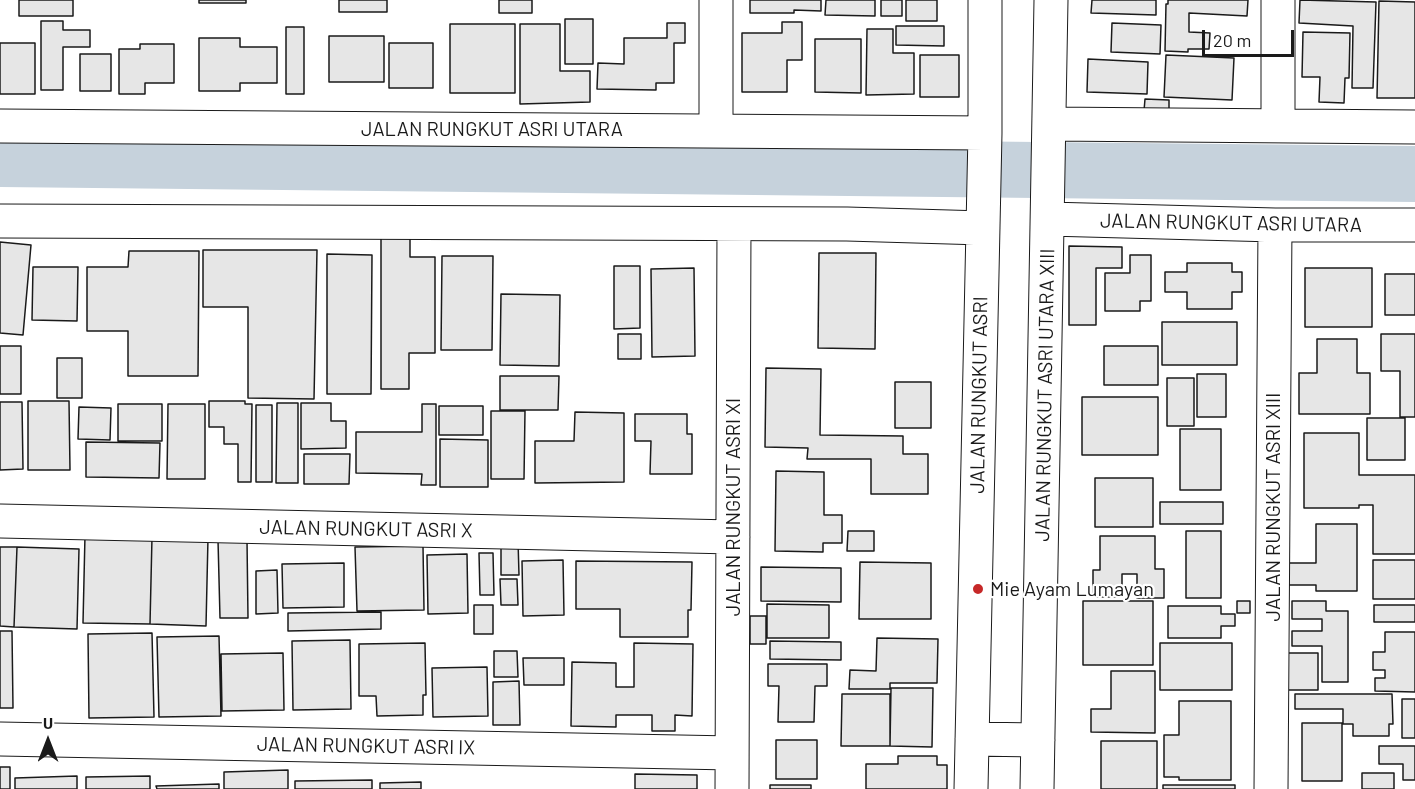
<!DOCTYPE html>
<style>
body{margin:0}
#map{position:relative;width:1415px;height:789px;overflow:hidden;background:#fff;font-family:Barlow,sans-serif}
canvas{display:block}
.north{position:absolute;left:18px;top:711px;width:60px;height:60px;-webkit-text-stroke:4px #fff;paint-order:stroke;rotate:0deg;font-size:16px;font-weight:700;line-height:24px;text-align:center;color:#1a1a1a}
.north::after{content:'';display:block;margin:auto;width:21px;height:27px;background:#1a1a1a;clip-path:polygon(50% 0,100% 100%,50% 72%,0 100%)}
.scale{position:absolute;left:1202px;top:30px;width:92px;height:27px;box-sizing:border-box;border:3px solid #1a1a1a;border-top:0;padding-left:8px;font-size:18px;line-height:21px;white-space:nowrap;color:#1a1a1a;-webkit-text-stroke:4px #fff;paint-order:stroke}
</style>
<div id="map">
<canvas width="1415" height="789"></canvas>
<div class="north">U</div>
<div class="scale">20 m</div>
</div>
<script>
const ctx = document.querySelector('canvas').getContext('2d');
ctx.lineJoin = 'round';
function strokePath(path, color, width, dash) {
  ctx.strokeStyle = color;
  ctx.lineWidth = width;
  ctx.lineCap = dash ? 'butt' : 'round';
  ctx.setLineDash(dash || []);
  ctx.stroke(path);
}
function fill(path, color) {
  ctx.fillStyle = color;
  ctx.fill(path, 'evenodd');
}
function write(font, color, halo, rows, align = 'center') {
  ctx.font = font + ' Barlow,sans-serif';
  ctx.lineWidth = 4.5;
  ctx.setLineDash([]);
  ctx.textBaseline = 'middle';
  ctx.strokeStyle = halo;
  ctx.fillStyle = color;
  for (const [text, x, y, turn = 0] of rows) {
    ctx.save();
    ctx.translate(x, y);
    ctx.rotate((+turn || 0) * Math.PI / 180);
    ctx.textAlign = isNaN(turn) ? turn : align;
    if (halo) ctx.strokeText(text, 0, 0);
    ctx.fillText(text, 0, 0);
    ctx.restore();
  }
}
const river = new Path2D(`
 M0 159 1415 174`);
const building = new Path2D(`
 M19 0H73V16H19Z
 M199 0H246V3H199Z
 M339 0H387V12H339Z
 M499 0H532V13H499Z
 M750 0H821V11L794 10V13H750Z
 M826 0H875V16L825 15Z
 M881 0H902V16H881Z
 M906 0H937V21H906Z
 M1092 0H1156V15L1091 13Z
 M1168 0H1248L1247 16 1189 13V32L1210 33 1209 49H1188V52L1165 51 1166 4H1168Z
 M1300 0 1376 2 1373 88H1352L1353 26 1299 23Z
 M1379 1 1415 2V98H1377Z
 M565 19H593V64H565Z
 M41 21H63V30H90V47H63V90H41Z
 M782 22H802V60H787V92H742V33H782Z
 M667 23H685V43H674V83H656V90L597 89 598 63 624 64V38H667Z
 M1112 23 1161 25 1160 54 1111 52Z
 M450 24H515V93H450Z
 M520 24H560V71H590V102L520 104Z
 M896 26H944V46L896 45Z
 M286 27H304V94H286Z
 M867 29H893V53H914V94L866 95Z
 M1303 32 1350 33 1349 78H1345L1344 103 1319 102 1320 77H1302Z
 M329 36H384V82H329Z
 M199 38H240V47H277V83H240V91H199Z
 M815 39H861V93L815 92Z
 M0 43H35V94H0Z
 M389 43H433V88H389Z
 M140 44H174V83H145V94H119V49H140Z
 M80 54H111V91H80Z
 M920 55H959V97H920Z
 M1166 55 1234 58 1232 100 1164 97Z
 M1088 59 1148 62 1147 94 1087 92Z
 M1145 99 1169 100V112L1144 111Z
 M381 235H410V257H435V353H409V389H381Z
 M0 242 31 245 23 335 0 333Z
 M1069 246 1122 247V268H1096V325H1069Z
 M203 250H317L314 399 248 398V307H203Z
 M129 251H199L198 376H128V331H87V267H128Z
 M819 253H876L875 349 818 348Z
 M327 254 372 255 371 394H327Z
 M1130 255H1151V301H1140V311H1105V273H1130Z
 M442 256H493L492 350H441Z
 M1187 263H1232V272H1242V292H1232V309H1187V292H1165V272H1187Z
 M614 266H640V328L614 329Z
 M33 267H78L77 321 32 320Z
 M694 268 695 356 652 357 651 269Z
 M1305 268H1372V327H1305Z
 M1385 274H1415V315H1385Z
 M501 294 560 295 559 366 500 365Z
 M1162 322H1237V365H1162Z
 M618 334H641V359H618Z
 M1381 334H1415V417H1400V371H1381Z
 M1317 339H1357V373H1370V414H1299V373H1317Z
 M0 346H21V394H0Z
 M1104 346H1158V385H1104Z
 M57 358H82V398H57Z
 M766 368 821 369 820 435 903 436V454H928V494H871V459H807L808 448 765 447Z
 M1197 374H1226V417H1197Z
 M500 376H559L558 410H500Z
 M1167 378H1194V426H1167Z
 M895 382H931V428H895Z
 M1082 397H1158V455H1082Z
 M28 401H69L70 470H28Z
 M209 401H245V404H252L251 482H238V444H224V427H209Z
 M0 402H22L23 469 0 470Z
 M277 403H298V483H276Z
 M301 403H331V421H346V448L301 449Z
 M118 404H162V441H118Z
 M168 404H205V479H167Z
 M422 404H436V485H421L422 474 356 473V432H422Z
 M256 405H272V482H256Z
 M439 406H483V435H439Z
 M79 407 111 408 110 440 78 439Z
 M491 411H525L524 479H491Z
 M575 412 624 413V482L535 483V441H574Z
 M635 414H687V434H692V474H650L651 441H635Z
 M1367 418H1405V460H1367Z
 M1180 429H1221V490H1180Z
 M1304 433H1359V475H1415V554H1373V505H1359V508H1304Z
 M440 439 488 440V487H440Z
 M86 442 160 443 159 478 86 477Z
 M304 454H350L349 484H304Z
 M776 471 824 472V515H842V543H823V552L775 551Z
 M1095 478H1153V527H1095Z
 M1160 502H1223V524H1160Z
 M1316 524H1357V591H1316V585H1288V563H1316Z
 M848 531H874V551H847Z
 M1186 531H1221V598H1186Z
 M85 535 152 537 150 624 83 623Z
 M1100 536H1155V569H1164V598H1137V574H1122V597H1093V570H1100Z
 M152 537 208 538 206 626 150 624Z
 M218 540H247L248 618H220Z
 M501 540H518L519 575H501Z
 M423 546 424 610 357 611 355 547Z
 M0 547H17L14 627 0 626Z
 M17 547 79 549 77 629 14 627Z
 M479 553H493L494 595H480Z
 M467 554 468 613 428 614 427 555Z
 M563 560 564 615 523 616 522 561Z
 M1373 560H1415V599H1373Z
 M576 561 692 562 691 610H688V637H620V609H576Z
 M860 562 931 563V619H859Z
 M344 563V607L283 608 282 564Z
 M761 567 841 568V602L761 601Z
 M277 570 278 613 256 614V571Z
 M500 579H517L518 605H501Z
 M1083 601H1153V665H1083Z
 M1237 601H1250V613H1237Z
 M1292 601H1326V611H1348V682H1322V646H1292V631H1322V619H1292Z
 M767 604 829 605V638H767Z
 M474 605H493V634H474Z
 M1374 605H1415V622H1374Z
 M1168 606H1221V614H1235V626H1221V638H1168Z
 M381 612V629L288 631V613Z
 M750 616H766V644H750Z
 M0 631H12L13 708H0Z
 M1385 632H1415V692L1375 691V678H1385V670H1373V652H1385Z
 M152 633 154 717 89 718 88 634Z
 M219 636 221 716 159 717 157 637Z
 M877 638 938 639 937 683H890V689H849L850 670 876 671Z
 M350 640 351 709 293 710 292 641Z
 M770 641 841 642V660L770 659Z
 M425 643 426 695H423V715L377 716 376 696H359V644Z
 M634 643 693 644 692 716 675 715V731H652V715H616V727L571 726 572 662 616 663V687H634Z
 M1160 643H1232V690H1160Z
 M494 651H517L518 677H494Z
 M283 653 284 710 222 711 221 654Z
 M1287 653H1318V690H1287Z
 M523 658H564V685H524Z
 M768 664H827V686H815L814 722H778L779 686H768Z
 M487 667 488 716 433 717 432 668Z
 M1111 671H1155V733L1091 732V709H1111Z
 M519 681 520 725H493V682Z
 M891 688H933L932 747 890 746Z
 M842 694H890V746H841Z
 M1295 694H1392L1393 724H1389V736H1353V724H1343V709H1295Z
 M1402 699H1415V738H1402Z
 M1179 701H1231V780H1179V777H1164V735H1179Z
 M1302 723H1342V781H1302Z
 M776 740H817V779H776Z
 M1101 741H1157V789H1101Z
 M1379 746H1415V780H1403V764H1379Z
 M898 756H937V765H947V789H866V764H898Z
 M0 767H10V789H0Z
 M288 770V789H224V772Z
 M1362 773H1394V789H1362Z
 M635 774 697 775V789H635Z
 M77 776V789H15V778Z
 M150 776V789H86V777Z
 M372 780V789H295V781Z
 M421 782V789H380V783Z
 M219 784V789H157L156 786Z
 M770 785H811V789H770Z
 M1163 785H1235V789H1163Z`);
const minor = new Path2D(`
 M716 0V131
 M1278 0V126
 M1050 124 1415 127
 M0 126 985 133
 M1048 219 1275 225H1415
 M0 221 847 224 983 228
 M0 521 733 537
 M0 739 732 753
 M972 739 1038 740
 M732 789 734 224
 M971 789 985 133V0
 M1037 789 1051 0
 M1271 789 1275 225`);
const markers = [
 [978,589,6,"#c62828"]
];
const streetNames = [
 ["JALAN RUNGKUT ASRI UTARA",492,129],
 ["JALAN RUNGKUT ASRI UTARA",1231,223,1],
 ["JALAN RUNGKUT ASRI",979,395,-89],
 ["JALAN RUNGKUT ASRI UTARA XIII",1045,395,-89],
 ["JALAN RUNGKUT ASRI XI",733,507,-90],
 ["JALAN RUNGKUT ASRI XIII",1273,507,-90],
 ["JALAN RUNGKUT ASRI X",366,529,1],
 ["JALAN RUNGKUT ASRI IX",366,746,1]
];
const poiNames = [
 ["Mie Ayam Lumayan",990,589]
];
strokePath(river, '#c6d2dc', 56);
fill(building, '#e6e6e6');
strokePath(building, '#1a1a1a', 1.5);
strokePath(minor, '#1a1a1a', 35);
strokePath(minor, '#fff', 33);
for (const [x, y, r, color] of markers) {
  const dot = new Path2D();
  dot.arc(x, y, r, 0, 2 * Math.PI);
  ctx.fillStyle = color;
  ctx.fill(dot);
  strokePath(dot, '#fff', 2);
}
write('20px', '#1a1a1a', '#fff', streetNames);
write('20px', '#1a1a1a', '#fff', poiNames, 'left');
</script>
